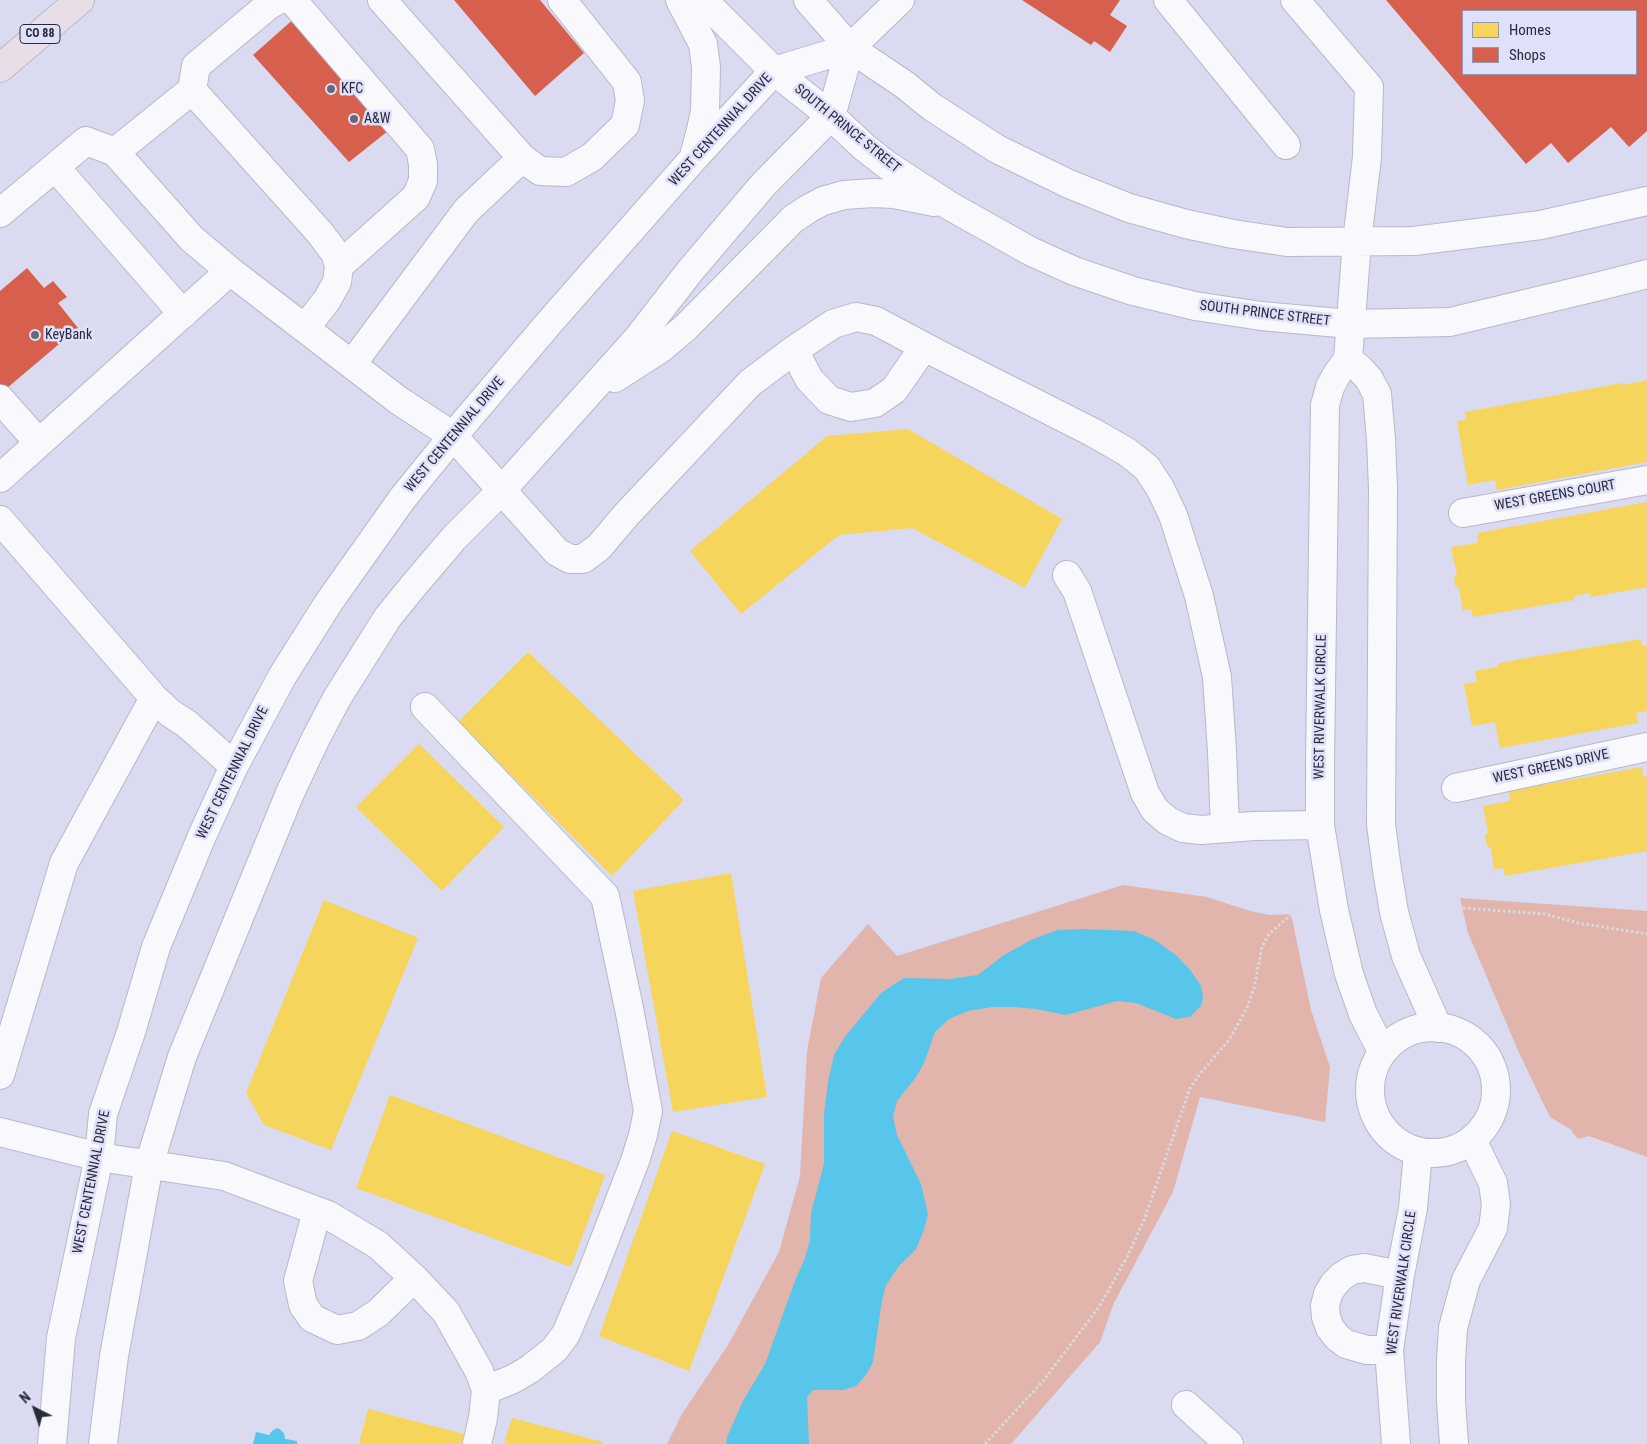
<!DOCTYPE html>
<style>
body{margin:0}
#map{position:relative;width:1647px;height:1444px;overflow:hidden;background:#dadaf0;font-family:"Roboto Condensed",sans-serif}
canvas{display:block}
.legend{position:absolute;left:1462px;top:10px;width:175px;height:65px;box-sizing:border-box;background:#dfe0f9;border:1px solid #9797ad;margin:0;padding:6px 9px;list-style:none;font-size:15px;color:#2a2a3a}
.legend li{display:flex;align-items:center;gap:10px;height:25px}
.legend b{width:25px;border:1px solid #9797ad}
.north{position:absolute;left:10px;top:1384px;width:50px;height:50px;-webkit-text-stroke:4px #dfe0f9;paint-order:stroke;rotate:319deg;font-size:14px;font-weight:700;line-height:20px;text-align:center;color:#2a2a3a}
.north::after{content:'';display:block;margin:auto;width:18px;height:22px;background:#2a2a3a;clip-path:polygon(50% 0,100% 100%,50% 72%,0 100%)}
</style>
<div id="map">
<canvas width="1647" height="1444"></canvas>
<ul class="legend">
<li><b style="height:14px;background:#f6d55c"></b>Homes</li>
<li><b style="height:14px;background:#d6604d"></b>Shops</li>
</ul>
<div class="north">N</div>
</div>
<script>
const c = document.querySelector('canvas').getContext('2d');
c.lineJoin = 'round';
function paint(path, color) {
  c.fillStyle = color;
  c.fill(path, 'evenodd');
}
function shape(rows) {
  const path = new Path2D();
  for (const r of rows) {
    if (r.length === 3) {
      path.moveTo(r[0] + r[2], r[1]);
      path.arc(r[0], r[1], r[2], 0, 2 * Math.PI);
      continue;
    }
    path.moveTo(r[0], r[1]);
    for (let i = 2; i < r.length; i += 2) path.lineTo(r[i], r[i + 1]);
  }
  return path;
}
function trace(path, color, width, dash) {
  c.strokeStyle = color;
  c.lineWidth = width;
  c.lineCap = dash ? 'butt' : 'round';
  c.setLineDash(dash || []);
  c.stroke(path);
}
function label(font, color, halo, rows, align = 'center') {
  c.font = font + ' "Roboto Condensed",sans-serif';
  c.lineWidth = 5;
  c.setLineDash([]);
  c.textBaseline = 'middle';
  c.strokeStyle = halo;
  c.fillStyle = color;
  for (const [text, x, y, turn = 0] of rows) {
    c.save();
    c.translate(x, y);
    c.rotate((+turn || 0) * Math.PI / 180);
    c.textAlign = isNaN(turn) ? turn : align;
    if (halo) c.strokeText(text, 0, 0);
    c.fillText(text, 0, 0);
    c.restore();
  }
}
const green = shape([
 [1123,885,1207,897,1250,911,1269,915,1291,914,1311,1010,1330,1067,1325,1122,1200,1097,1173,1192,1114,1303,1100,1342,1011,1444,667,1444,682,1414,728,1345,779,1252,800,1176,807,1051,821,978,868,924,897,956],
 [1460,898,1647,911,1647,1157,1589,1136,1578,1139,1570,1129,1550,1117,1520,1055,1468,933]
]);
const water = shape([
 [1083,929,1134,931,1155,940,1177,956,1191,971,1201,986,1203,997,1201,1006,1190,1017,1176,1019,1136,1003,1117,1001,1066,1015,1036,1009,1013,1007,992,1007,968,1011,949,1019,935,1032,924,1063,916,1077,897,1101,893,1117,897,1135,921,1184,928,1214,924,1230,916,1249,899,1266,886,1285,882,1300,873,1362,866,1375,856,1386,843,1390,813,1390,807,1397,809,1444,726,1444,727,1437,743,1401,765,1364,795,1281,805,1258,810,1240,811,1213,824,1164,824,1114,828,1082,834,1055,844,1038,881,993,904,978,950,979,978,975,1004,955,1033,939,1058,930],
 [278,1428,284,1433,285,1439,297,1441,297,1444,253,1444,256,1432,269,1435,273,1430]
]);
const homes = shape([
 [1647,380,1647,462,1497,490,1495,480,1468,485,1457,421,1466,420,1465,412,1622,383,1623,385],
 [908,429,1062,519,1025,588,912,528,839,535,741,614,690,551,827,436],
 [1647,502,1647,587,1591,597,1590,593,1574,596,1574,600,1473,617,1471,609,1463,611,1459,588,1455,586,1454,578,1457,575,1451,547,1478,543,1477,533],
 [1641,639,1642,646,1647,646,1647,711,1636,713,1638,723,1500,748,1495,722,1472,726,1464,684,1477,682,1475,671,1498,667,1497,664,1520,659],
 [528,652,684,800,612,876,458,722],
 [419,744,504,827,442,891,356,807],
 [1642,767,1643,777,1647,776,1647,851,1505,876,1503,868,1494,869,1491,848,1487,846,1485,836,1488,832,1483,806,1510,801,1509,791],
 [731,873,767,1097,673,1112,633,891],
 [324,900,418,938,331,1150,264,1125,246,1093],
 [390,1095,605,1175,571,1267,356,1188],
 [672,1131,765,1164,689,1371,599,1336],
 [368,1409,464,1434,461,1444,359,1444],
 [512,1418,603,1442,602,1444,504,1444]
]);
const shops = shape([
 [454,0,540,0,584,53,535,96],
 [1022,0,1120,0,1110,15,1127,26,1110,52,1094,41,1091,45],
 [1386,0,1647,0,1647,131,1629,147,1611,127,1568,163,1551,143,1526,164],
 [1463,11,1636,11,1636,74,1463,74],
 [297,16,393,127,349,162,253,55],
 [27,268,44,288,53,281,67,297,58,303,78,328,0,394,0,291]
]);
const path = shape([
 [1463,908,1545,914,1578,923,1647,934],
 [985,1444,1044,1380,1099,1307,1127,1257,1144,1220,1190,1088,1199,1075,1229,1040,1247,1008,1254,988,1262,947,1269,934,1303,904]
]);
const minor = shape([
 [290,0,294,2,420,149,423,164,423,181,416,197,339,266],
 [382,0,522,158,540,171,566,172,592,157,625,125,630,101,627,82,562,0],
 [680,0,703,44,706,67,705,111,701,130,694,156],
 [703,0,774,71,831,116,864,147,887,165,950,206,1030,251,1074,271,1133,291,1195,306,1261,316,1350,324,1450,322,1600,286,1647,274],
 [808,0,850,48,905,85,932,107,997,149,1069,184,1129,208,1186,224,1233,234,1287,242,1414,241,1541,225,1647,201],
 [1168,0,1286,145],
 [1295,0,1369,87,1367,157,1357,241,1348,359,1337,374,1330,387,1325,405,1320,761,1320,825,1334,910,1349,974,1363,1014,1382,1051],
 [192,90,196,66,269,5,278,0],
 [55,167,183,314],
 [0,213,86,141,115,152],
 [230,271,192,239,115,152,192,90,320,233,335,253,339,266,337,282,327,300,305,328],
 [794,350,809,379,829,400,851,407,875,403,894,390,924,347],
 [1348,359,1360,369,1369,379,1377,394,1381,439,1383,489,1381,824,1387,870,1394,912,1406,956,1438,1028],
 [352,364,466,211,522,158],
 [615,378,660,349,685,328,793,219,808,209,823,201,844,195,873,193,894,194,934,202],
 [0,399,39,443],
 [0,478,230,271,398,400,453,436,557,552,570,559,583,559,599,547,627,514,750,383,794,350,833,324,856,317,876,321,940,355,1092,432,1127,452,1147,468,1160,488,1173,515,1199,596,1217,677,1222,751,1225,828],
 [1463,513,1647,480],
 [0,520,154,698,170,713,187,724,234,766],
 [1067,575,1077,591,1145,793,1155,810,1168,821,1183,828,1201,830,1254,826,1320,825],
 [425,707,605,896,629,1008,648,1111,643,1135,635,1161,591,1275,566,1334,554,1350,530,1369,513,1379,486,1390],
 [1456,788,1647,747],
 [1433,1090,63],
 [0,1075,64,863,154,698],
 [0,1132,99,1157,224,1176,328,1215,378,1245,414,1278,446,1312,479,1371,486,1390,483,1418,477,1444],
 [317,1211,298,1281,303,1305,312,1318,337,1330,358,1326,378,1313,414,1278],
 [1389,1350,1367,1350,1346,1344,1337,1337,1330,1328,1326,1317,1325,1306,1328,1294,1334,1284,1342,1276,1352,1270,1364,1268,1400,1275],
 [1186,1405,1229,1444],
 [52,1444,61,1338,99,1157,103,1114,131,1032,156,947,202,836,234,766,283,675,329,602,402,499,453,436,549,323,693,159,774,71,850,48,900,0],
 [103,1444,114,1356,149,1165,182,1057,290,793,315,740,337,698,388,617,414,585,454,538,501,491,638,338,690,271,763,185,831,116,850,48],
 [1396,1444,1389,1350,1400,1275,1413,1208,1418,1152],
 [1454,1444,1451,1401,1451,1361,1453,1328,1466,1280,1493,1228,1496,1205,1493,1183,1472,1140]
]);
const major = shape([
 [0,68,80,0]
]);
const markers = [
 [331,89,5,"#68687a"],
 [354,119,5,"#68687a"],
 [35,335,5,"#68687a"]
];
const shields = [
 [40,34,40]
];
const shieldNames = [
 ["CO 88",40,34]
];
const poiNames = [
 ["KFC",341,89],
 ["A&W",364,119],
 ["KeyBank",45,335]
];
const streetNames = [
 ["SOUTH PRINCE STREET",847,129,39],
 ["WEST CENTENNIAL DRIVE",721,130,-48],
 ["SOUTH PRINCE STREET",1265,314,7],
 ["WEST CENTENNIAL DRIVE",455,435,-50],
 ["WEST GREENS COURT",1555,496,-10],
 ["WEST RIVERWALK CIRCLE",1321,707,-89],
 ["WEST GREENS DRIVE",1551,767,-12],
 ["WEST CENTENNIAL DRIVE",233,773,-64],
 ["WEST CENTENNIAL DRIVE",92,1182,-79],
 ["WEST RIVERWALK CIRCLE",1402,1283,-82]
];
paint(green, '#e1b5ab');
paint(water, '#58c5ea');
paint(homes, '#f6d55c');
paint(shops, '#d6604d');
trace(minor, '#b8b8ca', 30);
trace(major, '#bbbbc7', 30);
trace(path, '#d9d9e1', 3, [2.5, 2.5]);
trace(minor, '#f9f9fd', 28);
trace(major, '#e8dee8', 28);
for (const [x, y, r, color] of markers) {
  const dot = new Path2D();
  dot.arc(x, y, r, 0, 2 * Math.PI);
  c.fillStyle = color;
  c.fill(dot);
  trace(dot, '#dfe0f9', 2);
}
for (const [x, y, w] of shields) {
  const box = new Path2D();
  box.roundRect(x - w / 2, y - 9.5, w, 19, 4);
  c.fillStyle = '#dfe0f9';
  c.fill(box);
  trace(box, '#2a2a3a', 1);
}
label('bold 12px', '#2a2a3a', null, shieldNames);
label('14px', '#2a2a3a', '#dfe0f9', poiNames, 'left');
label('14px', '#2a2a3a', '#dfe0f9', streetNames);
</script>
